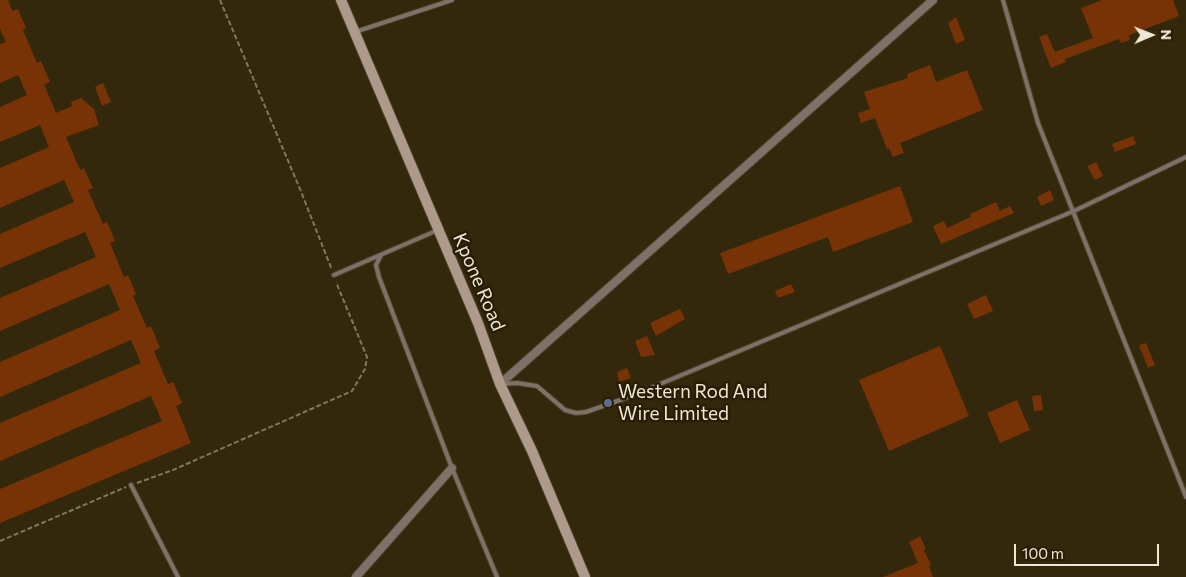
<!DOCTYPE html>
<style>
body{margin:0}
#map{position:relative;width:1186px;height:577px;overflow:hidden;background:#33280c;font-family:Commissioner,sans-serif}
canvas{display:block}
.north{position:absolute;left:1126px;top:10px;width:50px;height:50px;-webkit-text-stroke:4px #291e03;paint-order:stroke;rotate:89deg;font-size:14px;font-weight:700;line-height:20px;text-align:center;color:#eee7d7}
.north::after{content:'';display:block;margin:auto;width:18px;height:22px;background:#eee7d7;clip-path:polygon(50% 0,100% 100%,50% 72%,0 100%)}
.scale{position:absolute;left:1014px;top:544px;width:145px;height:22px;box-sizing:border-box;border:2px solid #eee7d7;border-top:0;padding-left:6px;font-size:15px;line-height:18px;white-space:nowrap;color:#eee7d7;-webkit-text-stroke:4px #291e03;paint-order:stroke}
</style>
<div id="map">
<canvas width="1186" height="577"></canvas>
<div class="north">N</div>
<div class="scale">100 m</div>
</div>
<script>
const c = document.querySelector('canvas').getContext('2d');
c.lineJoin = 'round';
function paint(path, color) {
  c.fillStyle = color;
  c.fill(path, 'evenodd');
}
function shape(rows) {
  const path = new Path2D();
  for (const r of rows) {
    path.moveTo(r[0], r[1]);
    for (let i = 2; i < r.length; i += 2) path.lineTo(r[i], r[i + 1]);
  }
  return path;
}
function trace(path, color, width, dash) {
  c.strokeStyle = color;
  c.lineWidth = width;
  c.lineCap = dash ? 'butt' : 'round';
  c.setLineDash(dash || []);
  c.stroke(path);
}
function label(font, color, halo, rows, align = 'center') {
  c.font = font + ' Commissioner,sans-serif';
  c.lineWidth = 5;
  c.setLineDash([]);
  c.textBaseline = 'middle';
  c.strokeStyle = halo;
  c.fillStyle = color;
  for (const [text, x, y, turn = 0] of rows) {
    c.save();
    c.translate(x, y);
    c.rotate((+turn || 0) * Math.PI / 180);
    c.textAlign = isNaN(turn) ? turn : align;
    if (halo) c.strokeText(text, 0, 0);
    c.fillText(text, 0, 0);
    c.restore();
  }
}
const building = shape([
 [0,0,8,0,12,11,18,9,26,28,23,30,37,63,41,61,50,82,44,84,56,113,72,106,71,102,81,98,94,109,99,125,66,137,80,170,84,168,93,188,88,190,103,224,107,222,115,241,110,243,124,277,128,275,136,294,133,296,147,328,151,326,160,348,154,351,168,384,173,382,182,403,176,406,191,443,0,523,0,489,162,421,151,396,0,461,0,423,141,363,131,340,0,397,0,362,120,310,109,284,0,331,0,298,96,257,85,232,0,268,0,234,74,202,64,180,0,208,0,168,49,147,40,125,0,142,0,107,27,95,18,75,0,83,0,44,6,42,0,29],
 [1102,0,1173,0,1179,16,1129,35,1130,40,1121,43,1119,39,1065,59,1066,62,1051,68,1039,37,1047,34,1055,52,1093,38,1081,8],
 [956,17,965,40,956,44,948,23],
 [930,65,936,82,967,70,983,110,900,143,904,153,893,157,889,148,887,149,875,118,861,123,858,113,870,109,864,92,908,78,907,74],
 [103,83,111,102,102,106,95,87],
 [1133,136,1136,144,1115,152,1112,144],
 [1096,162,1103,176,1095,180,1087,166],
 [900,186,913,222,833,252,828,237,728,274,720,253],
 [1050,190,1054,200,1041,206,1037,197],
 [996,202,1000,211,1010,206,1014,213,941,244,933,226,944,221,947,228,971,217,970,214],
 [791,284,795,292,778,298,775,291],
 [986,295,993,311,974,319,967,304],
 [680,309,685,319,656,336,650,323],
 [647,336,655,355,641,357,635,341],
 [1146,343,1155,365,1148,368,1139,345],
 [940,346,969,416,889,451,859,380],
 [627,368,631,378,619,382,617,372],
 [1041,395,1043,410,1034,411,1032,396],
 [1017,400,1030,430,1000,443,987,413],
 [920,536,926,549,924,550,931,565,929,566,933,577,883,577,918,563,909,542]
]);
const path = shape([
 [220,0,300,189,332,270],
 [137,483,173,470,352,391,365,369,367,357,336,282],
 [0,541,126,487]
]);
const service = shape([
 [1003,0,1038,123,1186,497],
 [355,32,452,0],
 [381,255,376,265,379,277,452,468,497,577],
 [334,275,438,230],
 [502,384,517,383,537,386,565,410,576,413,586,412,629,397,1074,211,1186,157],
 [131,485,178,577]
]);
const minor = shape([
 [500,384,933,0],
 [356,577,452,468]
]);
const secondary = shape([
 [341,0,478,323,500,384,532,451,585,577]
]);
const markers = [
 [608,403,5,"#5c6f8a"]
];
const streetNames = [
 ["Kpone Road",479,282,67]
];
const poiNames = [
 ["Western Rod And",618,392],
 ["Wire Limited",618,414]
];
paint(building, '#773305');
trace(service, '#4d4328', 6);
trace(minor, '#4d4328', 10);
trace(secondary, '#4d4328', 12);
trace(path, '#807760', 2, [5, 2.5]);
trace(service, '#7d7168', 4);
trace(minor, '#7d7168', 8);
trace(secondary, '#ad9a8b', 10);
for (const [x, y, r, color] of markers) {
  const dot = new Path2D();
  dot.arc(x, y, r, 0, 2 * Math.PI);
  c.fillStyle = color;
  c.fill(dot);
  trace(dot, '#291e03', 2);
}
label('19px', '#eee7d7', '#291e03', streetNames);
label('19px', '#eee7d7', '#291e03', poiNames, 'left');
</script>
